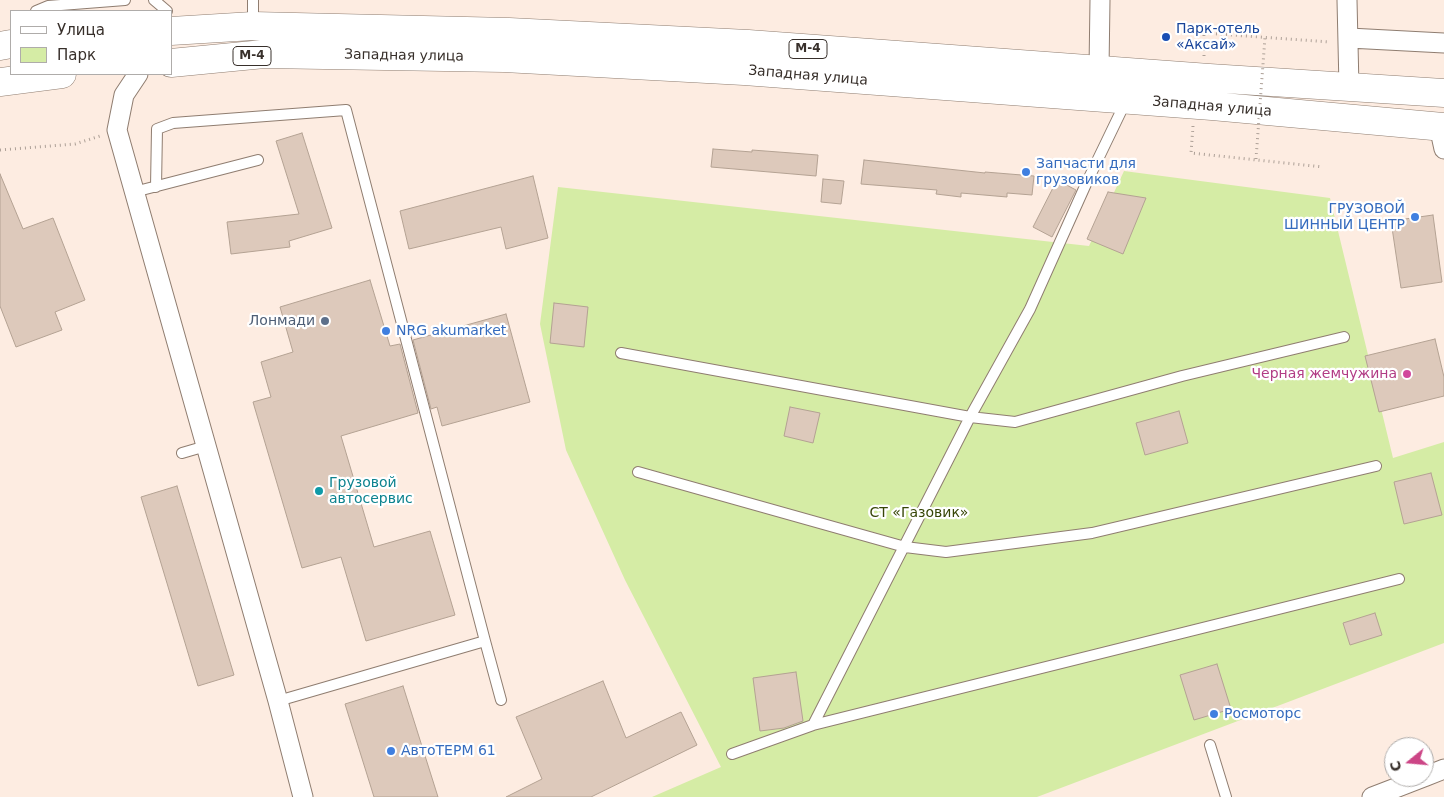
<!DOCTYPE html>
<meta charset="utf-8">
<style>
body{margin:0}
#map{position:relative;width:1444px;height:797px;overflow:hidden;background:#fdece1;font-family:"DejaVu Sans",sans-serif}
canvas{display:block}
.legend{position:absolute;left:10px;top:10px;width:162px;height:65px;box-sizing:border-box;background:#fff;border:1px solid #afacaa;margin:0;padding:6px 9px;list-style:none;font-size:15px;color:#38302b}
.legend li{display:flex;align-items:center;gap:10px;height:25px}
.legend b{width:25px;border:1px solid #afacaa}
.north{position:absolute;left:1384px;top:737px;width:50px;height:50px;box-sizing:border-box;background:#fff;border:1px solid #afacaa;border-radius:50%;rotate:253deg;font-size:14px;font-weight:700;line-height:20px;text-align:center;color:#38302b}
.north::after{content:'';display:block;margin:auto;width:18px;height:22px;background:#cc4586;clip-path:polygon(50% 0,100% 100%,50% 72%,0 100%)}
</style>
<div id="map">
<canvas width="1444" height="797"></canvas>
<ul class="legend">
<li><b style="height:6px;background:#fff"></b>Улица</li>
<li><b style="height:14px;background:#d5eca5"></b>Парк</li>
</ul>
<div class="north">С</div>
</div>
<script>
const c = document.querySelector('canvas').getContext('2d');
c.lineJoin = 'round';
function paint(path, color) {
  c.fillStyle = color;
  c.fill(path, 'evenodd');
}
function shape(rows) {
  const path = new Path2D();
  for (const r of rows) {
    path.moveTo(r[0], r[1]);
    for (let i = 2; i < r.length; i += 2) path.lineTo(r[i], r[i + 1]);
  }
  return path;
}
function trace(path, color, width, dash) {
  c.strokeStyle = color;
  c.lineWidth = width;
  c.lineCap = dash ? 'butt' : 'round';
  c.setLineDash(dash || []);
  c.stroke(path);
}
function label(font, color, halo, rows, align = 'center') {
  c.font = font + ' "DejaVu Sans",sans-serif';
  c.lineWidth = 4.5;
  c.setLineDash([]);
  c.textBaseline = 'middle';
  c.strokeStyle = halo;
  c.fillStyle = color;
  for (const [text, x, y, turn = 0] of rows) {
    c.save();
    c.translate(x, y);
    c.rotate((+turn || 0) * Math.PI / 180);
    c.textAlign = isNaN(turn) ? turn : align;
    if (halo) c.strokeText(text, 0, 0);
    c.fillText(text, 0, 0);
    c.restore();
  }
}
const green = shape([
 [1124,171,1330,198,1393,458,1444,442,1444,643,1037,797,652,797,721,767,625,580,566,450,540,324,558,187,1089,246]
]);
const building = shape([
 [302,133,332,228,289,241,290,247,231,254,227,222,299,214,276,141,302,133],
 [713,149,752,152,752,150,818,155,816,176,711,167,713,149],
 [864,160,985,173,985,172,1034,176,1032,195,1007,193,1007,197,961,193,961,197,936,194,937,190,861,184,864,160],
 [0,174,23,229,53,218,85,300,55,312,62,330,16,347,0,306,0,174],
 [533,176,548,238,506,249,501,227,409,249,400,211,533,176],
 [823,179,844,181,841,204,821,202,823,179],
 [1057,180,1076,190,1052,237,1033,227,1057,180],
 [1108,192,1146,198,1123,254,1087,239,1108,192],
 [1433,215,1442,282,1401,288,1391,221,1433,215],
 [370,280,390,346,400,344,418,413,341,436,374,547,430,531,455,615,366,641,341,557,302,568,253,402,271,397,261,362,293,352,280,307,370,280],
 [554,303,588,307,584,347,550,343,554,303],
 [506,314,530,402,442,426,437,407,431,409,413,340,506,314],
 [1435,339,1444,377,1444,396,1379,412,1365,356,1435,339],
 [790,407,820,413,813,443,784,436,790,407],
 [1179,411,1188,443,1145,455,1136,423,1179,411],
 [1431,473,1442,515,1404,524,1394,482,1431,473],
 [177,486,234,675,198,686,141,497,177,486],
 [1375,613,1382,635,1350,645,1343,623,1375,613],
 [1217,664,1231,709,1194,720,1180,675,1217,664],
 [796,672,803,721,784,728,760,731,753,678,796,672],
 [603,681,626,738,681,712,697,745,591,797,506,797,542,779,516,717,603,681],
 [403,686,438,797,374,797,345,704,403,686]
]);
const path = shape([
 [1204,56,1204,33,1330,42],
 [1193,126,1191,153,1323,167],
 [0,150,75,144,100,136]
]);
const service = shape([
 [154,0,167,11],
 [253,0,253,25],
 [36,11,48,6,125,0],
 [156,187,157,129,173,123,346,110,485,641,278,701],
 [134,192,258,160],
 [621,353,970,417,1015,422,1182,376,1344,337],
 [182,453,206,446],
 [638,472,905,547,946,552,1092,533,1376,466],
 [485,641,501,700],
 [813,725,970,417,1030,309,1086,184,1126,101],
 [1210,745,1226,797],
 [732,754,813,725,1399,579]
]);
const minor = shape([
 [1347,0,1349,87],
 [1349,38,1444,43],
 [1099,69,1100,0],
 [138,74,124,95,117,130,278,701,303,797],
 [1439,126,1444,149],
 [1424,777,1444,769],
 [1372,797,1424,777]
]);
const primary = shape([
 [171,31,253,26,509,32,748,44,1209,78,1444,93],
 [0,46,11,44],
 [171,63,264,54,504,58,744,71,1212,106,1444,127],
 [0,82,62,74]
]);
const pathBridge = shape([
 [1256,159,1265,37]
]);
const markers = [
 [1166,37,5,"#1a4fb4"],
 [1026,172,5,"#3f7fe0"],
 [1415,217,5,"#3f7fe0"],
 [325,321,5,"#5c6f8a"],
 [386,331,5,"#3f7fe0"],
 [1407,374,5,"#d1479c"],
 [319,491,5,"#0f9aa8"],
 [1214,714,5,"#3f7fe0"],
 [391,751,5,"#3f7fe0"]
];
const shields = [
 [808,49,38],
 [252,56,38]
];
const shieldNames = [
 ["М-4",808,49],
 ["М-4",252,56]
];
const transitNames = [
 ["Парк-отель",1176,29],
 ["«Аксай»",1176,45]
];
const streetNames = [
 ["Западная улица",404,56,1],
 ["Западная улица",808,76,5],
 ["Западная улица",1212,107,5]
];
const shopNames = [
 ["Запчасти для",1036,164],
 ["грузовиков",1036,180],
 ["ГРУЗОВОЙ",1405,209,"right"],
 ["ШИННЫЙ ЦЕНТР",1405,225,"right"],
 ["NRG akumarket",396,331],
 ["Росмоторс",1224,714],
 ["АвтоТЕРМ 61",401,751]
];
const serviceNames = [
 ["Лонмади",315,321]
];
const hotelNames = [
 ["Черная жемчужина",1397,374]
];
const cultureNames = [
 ["Грузовой",329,483],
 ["автосервис",329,499]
];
const parkNames = [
 ["СТ «Газовик»",919,513]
];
paint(green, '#d5eca5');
paint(building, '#ddc9bb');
trace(building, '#b4a293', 1);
trace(service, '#8f7d70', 12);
trace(minor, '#8f7d70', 21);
trace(primary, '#8f7d70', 29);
trace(path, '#ada097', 3, [1, 4]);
trace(service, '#fff', 10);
trace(minor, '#fff', 19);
trace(primary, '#fff', 28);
trace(pathBridge, '#ada097', 3, [1, 4]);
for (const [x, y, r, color] of markers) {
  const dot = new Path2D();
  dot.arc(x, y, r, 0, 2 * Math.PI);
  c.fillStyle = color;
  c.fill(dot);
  trace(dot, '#fff', 2);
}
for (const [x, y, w] of shields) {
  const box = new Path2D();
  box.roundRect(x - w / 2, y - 9.5, w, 19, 4);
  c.fillStyle = '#fff';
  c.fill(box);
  trace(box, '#38302b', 1);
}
label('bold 12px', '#38302b', null, shieldNames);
label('14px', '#164399', '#fff', transitNames, 'left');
label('14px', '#38302b', '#fff', streetNames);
label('14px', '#366cbe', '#fff', shopNames, 'left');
label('14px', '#4e5e75', '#fff', serviceNames, 'right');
label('14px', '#b23c85', '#fff', hotelNames, 'right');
label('14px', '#0d838f', '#fff', cultureNames, 'left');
label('14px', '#374607', '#fff', parkNames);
</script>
